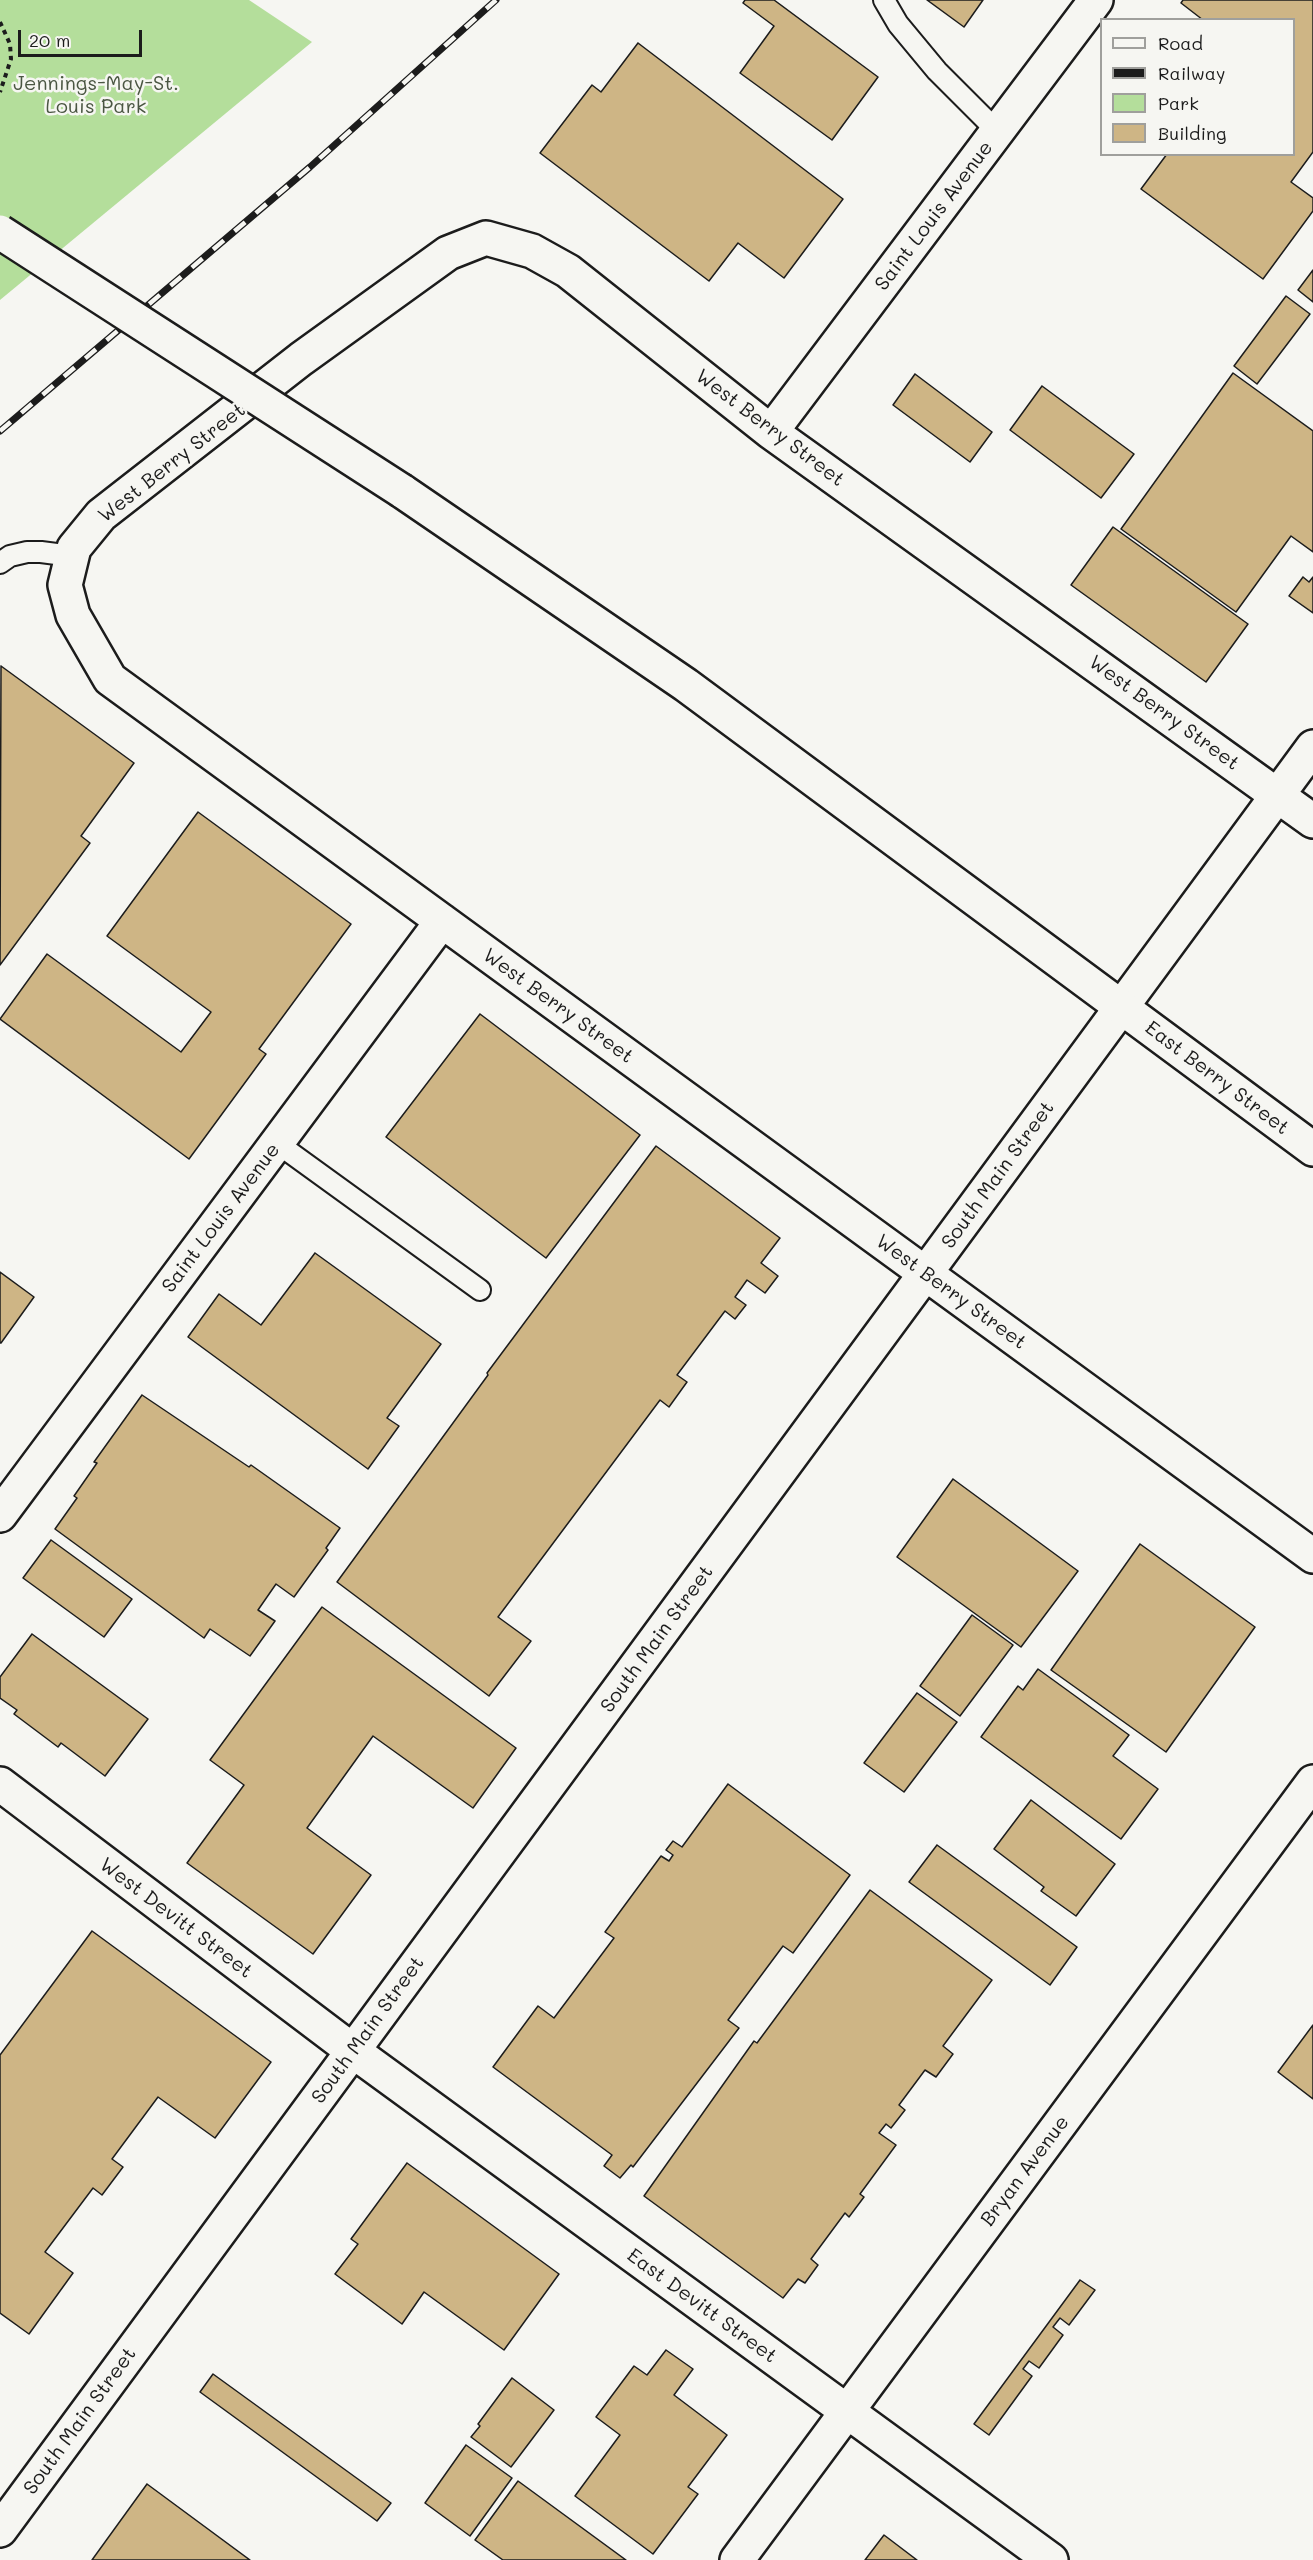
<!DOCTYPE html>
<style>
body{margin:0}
#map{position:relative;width:1313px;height:2560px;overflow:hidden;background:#f6f6f2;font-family:Mali,sans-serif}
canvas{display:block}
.legend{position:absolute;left:1100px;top:18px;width:195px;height:138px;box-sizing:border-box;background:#f6f6f2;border:2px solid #9f9f9c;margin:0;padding:8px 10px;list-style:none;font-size:18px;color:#1c1c1c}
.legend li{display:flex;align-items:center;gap:12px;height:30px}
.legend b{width:30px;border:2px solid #9f9f9c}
.scale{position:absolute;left:18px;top:30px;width:124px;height:27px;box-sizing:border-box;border:3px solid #1c1c1c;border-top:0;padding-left:8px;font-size:18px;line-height:21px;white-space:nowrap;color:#1c1c1c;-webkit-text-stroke:4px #f6f6f2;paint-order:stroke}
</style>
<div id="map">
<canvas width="1313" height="2560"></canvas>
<ul class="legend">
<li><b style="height:8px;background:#f6f6f2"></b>Road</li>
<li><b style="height:8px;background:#1c1c1c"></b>Railway</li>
<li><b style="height:16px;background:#b4de9b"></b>Park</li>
<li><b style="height:16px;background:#ceb585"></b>Building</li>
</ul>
<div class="scale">20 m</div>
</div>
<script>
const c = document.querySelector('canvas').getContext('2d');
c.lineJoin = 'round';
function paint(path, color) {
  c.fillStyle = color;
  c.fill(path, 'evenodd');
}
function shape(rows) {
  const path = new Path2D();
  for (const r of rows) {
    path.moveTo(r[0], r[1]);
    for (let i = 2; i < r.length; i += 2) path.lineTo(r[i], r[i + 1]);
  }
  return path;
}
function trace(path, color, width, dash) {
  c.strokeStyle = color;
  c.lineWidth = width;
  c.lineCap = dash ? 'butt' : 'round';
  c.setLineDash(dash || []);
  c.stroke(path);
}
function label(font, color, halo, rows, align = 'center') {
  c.font = font + ' Mali,sans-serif';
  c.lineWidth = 5;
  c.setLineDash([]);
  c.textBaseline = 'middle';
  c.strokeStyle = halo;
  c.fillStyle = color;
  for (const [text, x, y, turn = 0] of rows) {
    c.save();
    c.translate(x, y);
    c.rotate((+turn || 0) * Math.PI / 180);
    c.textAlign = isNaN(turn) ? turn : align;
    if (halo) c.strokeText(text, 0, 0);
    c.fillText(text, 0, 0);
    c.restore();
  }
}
const green = shape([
 [0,0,249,0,312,42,0,300]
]);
const building = shape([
 [745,0,774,0,878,77,832,140,740,73,774,26,743,3,745,0],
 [927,0,983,0,964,27,927,0],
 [1183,0,1313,0,1313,152,1291,182,1313,198,1313,211,1263,279,1141,189,1167,154,1294,154,1294,20,1203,20,1181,3,1183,0],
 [638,43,843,199,784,278,738,243,709,281,540,153,592,85,601,92,638,43],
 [1313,270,1313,302,1298,290,1313,270],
 [1286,296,1310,314,1257,384,1234,366,1286,296],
 [1233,373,1313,431,1313,552,1291,536,1236,612,1121,529,1233,373],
 [915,374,992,432,970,462,893,405,915,374],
 [1042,386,1134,454,1101,498,1010,430,1042,386],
 [1113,527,1248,624,1206,682,1071,585,1113,527],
 [1303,577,1309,582,1313,577,1313,613,1289,596,1303,577],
 [1,666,134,763,81,836,90,843,0,965,1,666],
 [198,812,351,924,259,1049,266,1054,189,1159,0,1019,47,954,181,1052,211,1012,107,936,198,812],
 [480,1014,640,1135,546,1258,386,1137,480,1014],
 [656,1146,780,1238,761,1263,778,1276,765,1293,747,1280,735,1297,746,1305,735,1319,725,1311,677,1375,687,1382,669,1407,660,1400,498,1617,531,1641,489,1696,337,1582,488,1375,487,1373,656,1146],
 [315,1253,441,1344,387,1418,399,1426,368,1469,188,1337,219,1294,261,1325,315,1253],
 [0,1272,34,1297,1,1343,0,1343,0,1272],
 [142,1395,249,1467,251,1465,340,1528,326,1548,328,1550,294,1597,276,1584,258,1610,275,1621,250,1656,210,1629,204,1638,55,1529,77,1498,74,1496,97,1463,94,1462,142,1395],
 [953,1479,1078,1571,1021,1647,897,1557,953,1479],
 [51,1540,132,1599,104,1637,23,1578,51,1540],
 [1140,1544,1255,1627,1166,1752,1051,1670,1140,1544],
 [322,1607,516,1748,473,1808,373,1736,307,1828,371,1875,313,1954,187,1863,244,1785,210,1760,322,1607],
 [972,1615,1013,1645,960,1716,920,1686,972,1615],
 [32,1634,148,1719,105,1776,61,1743,58,1747,14,1714,17,1710,0,1698,0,1677,32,1634],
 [1038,1669,1129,1735,1113,1756,1158,1789,1121,1839,981,1737,1018,1686,1023,1690,1038,1669],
 [917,1693,957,1722,904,1792,864,1763,917,1693],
 [728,1784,850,1875,793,1953,783,1946,728,2020,739,2028,633,2167,631,2165,620,2178,604,2166,612,2155,493,2067,538,2006,554,2018,614,1938,605,1932,661,1856,669,1861,673,1855,666,1850,673,1841,682,1847,728,1784],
 [1031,1800,1115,1864,1076,1916,1041,1891,1044,1887,994,1849,1031,1800],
 [937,1845,1077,1947,1050,1985,909,1882,937,1845],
 [870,1890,992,1980,943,2046,953,2054,936,2077,925,2070,899,2105,905,2110,891,2128,886,2124,879,2133,896,2145,860,2194,864,2197,849,2217,845,2213,811,2259,818,2265,805,2283,798,2279,783,2298,644,2196,754,2041,757,2043,870,1890],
 [92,1931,271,2062,215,2138,158,2097,112,2159,123,2167,102,2195,93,2188,45,2252,73,2273,29,2334,0,2313,0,2055,92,1931],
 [1313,2025,1313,2099,1278,2072,1313,2025],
 [407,2163,559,2274,504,2350,424,2292,402,2324,335,2274,358,2244,351,2239,407,2163],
 [1080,2280,1095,2290,1069,2325,1060,2318,1053,2327,1063,2335,1039,2368,1029,2361,1023,2369,1032,2376,989,2435,974,2424,1080,2280],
 [666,2350,693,2369,674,2395,727,2435,688,2487,698,2494,653,2554,575,2496,620,2435,596,2417,634,2366,647,2375,666,2350],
 [213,2374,391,2503,377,2521,200,2392,213,2374],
 [512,2378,554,2410,511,2467,471,2437,480,2426,478,2424,512,2378],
 [466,2445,512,2478,470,2536,425,2503,466,2445],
 [518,2481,626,2560,503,2560,475,2540,518,2481],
 [147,2484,250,2560,92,2560,147,2484],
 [884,2535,917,2560,865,2560,884,2535]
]);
const path = shape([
 [0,22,10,44,11,59,0,92]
]);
const service = shape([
 [884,0,898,24,937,71,997,131],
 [0,563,10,556,27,552,41,552,72,556],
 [277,1143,480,1290]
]);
const minor = shape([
 [771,432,1096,0],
 [1313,821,771,432,568,271,532,251,486,238,448,253,301,359,101,515,74,548,65,585,73,615,110,679,1313,1556],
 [0,1515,442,921],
 [0,1784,353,2051,1051,2560],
 [0,2530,1313,747],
 [737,2560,1313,1782]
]);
const secondary = shape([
 [402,491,686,685,1313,1149]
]);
const rail = shape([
 [0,431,310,167,496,0]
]);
const secondaryBridge = shape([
 [0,232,402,491]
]);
const parkNames = [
 ["Jennings-May-St.",96,84],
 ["Louis Park",96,107]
];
const streetNames = [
 ["Saint Louis Avenue",934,216,-53],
 ["West Berry Street",770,428,37],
 ["West Berry Street",172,463,-38],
 ["West Berry Street",1164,713,36],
 ["West Berry Street",558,1006,36],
 ["East Berry Street",1217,1078,37],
 ["South Main Street",998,1175,-54],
 ["Saint Louis Avenue",221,1218,-53],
 ["West Berry Street",951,1292,36],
 ["South Main Street",657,1639,-54],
 ["West Devitt Street",176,1918,37],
 ["South Main Street",368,2030,-54],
 ["Bryan Avenue",1025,2171,-53],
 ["East Devitt Street",702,2306,36],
 ["South Main Street",80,2421,-54]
];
paint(green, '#b4de9b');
paint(building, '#ceb585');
trace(building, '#1c1c1c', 1.5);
trace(service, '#1c1c1c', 24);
trace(minor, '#1c1c1c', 38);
trace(secondary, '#1c1c1c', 38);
trace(path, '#1c1c1c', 4, [4.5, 4.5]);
trace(service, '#f6f6f2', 20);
trace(minor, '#f6f6f2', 33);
trace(secondary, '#f6f6f2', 33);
trace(rail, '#1c1c1c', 7);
trace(rail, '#f6f6f2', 4.5, [14]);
trace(secondaryBridge, '#1c1c1c', 38, []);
trace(secondaryBridge, '#f6f6f2', 33);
label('20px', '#4a5642', '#f6f6f2', parkNames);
label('20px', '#1c1c1c', '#f6f6f2', streetNames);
</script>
